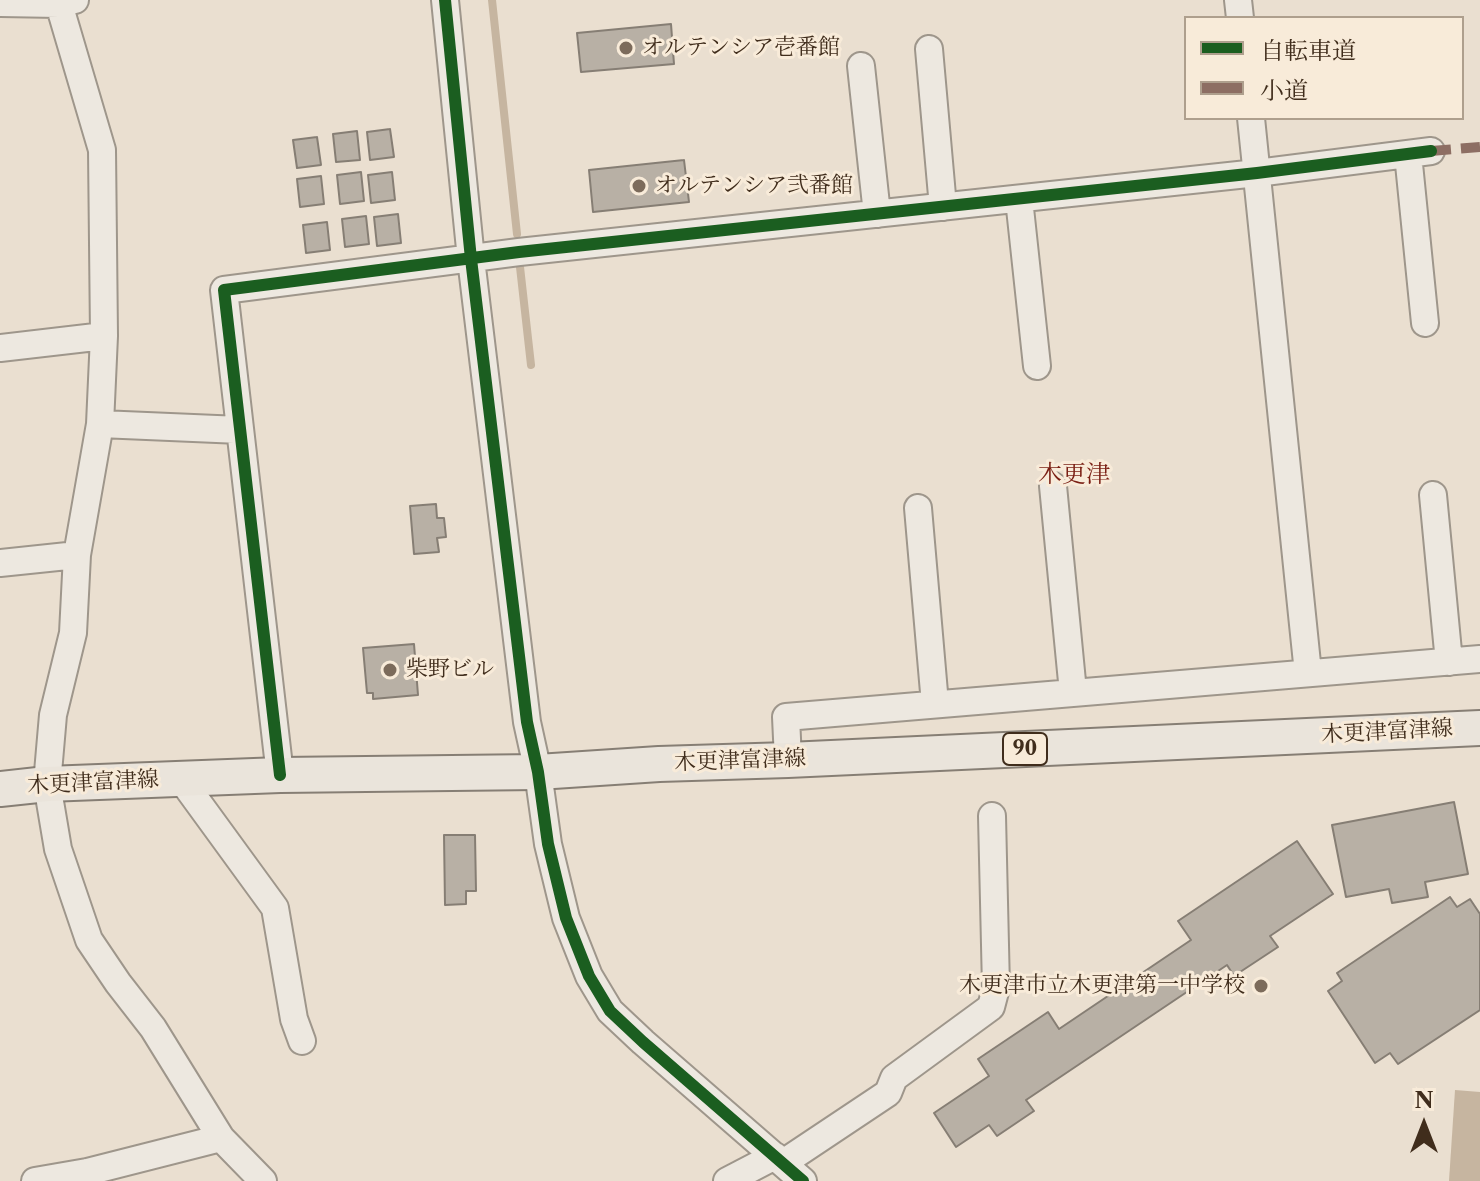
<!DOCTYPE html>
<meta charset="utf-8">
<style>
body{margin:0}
#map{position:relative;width:1480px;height:1181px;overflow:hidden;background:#eadfd0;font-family:"Libre Caslon Text","Noto Serif JP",serif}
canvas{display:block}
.legend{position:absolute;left:1184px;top:16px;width:280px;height:104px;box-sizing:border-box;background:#f8ebd9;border:2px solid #ae9f8d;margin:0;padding:10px 14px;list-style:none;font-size:24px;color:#402d1c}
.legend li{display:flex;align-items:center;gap:16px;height:40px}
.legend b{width:40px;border:2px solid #ae9f8d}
.north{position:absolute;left:1384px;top:1085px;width:80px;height:80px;-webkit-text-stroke:6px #f8ebd9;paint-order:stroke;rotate:0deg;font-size:22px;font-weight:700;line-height:32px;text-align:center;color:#402d1c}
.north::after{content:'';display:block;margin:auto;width:28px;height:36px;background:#402d1c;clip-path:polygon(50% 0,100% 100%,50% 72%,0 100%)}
</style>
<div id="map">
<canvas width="1480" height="1181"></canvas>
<ul class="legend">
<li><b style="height:10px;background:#1b5e20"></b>自転車道</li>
<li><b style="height:10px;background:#8d6e63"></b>小道</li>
</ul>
<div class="north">N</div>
</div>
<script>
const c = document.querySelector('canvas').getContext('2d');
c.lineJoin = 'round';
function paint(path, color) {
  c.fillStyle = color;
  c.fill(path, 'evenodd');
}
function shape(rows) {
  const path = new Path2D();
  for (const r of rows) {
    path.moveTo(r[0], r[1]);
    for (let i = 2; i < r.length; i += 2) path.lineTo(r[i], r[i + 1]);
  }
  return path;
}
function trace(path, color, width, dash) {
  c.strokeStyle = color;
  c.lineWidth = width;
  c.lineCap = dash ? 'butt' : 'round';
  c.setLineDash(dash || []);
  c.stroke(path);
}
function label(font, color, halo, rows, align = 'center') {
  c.font = font + ' "Libre Caslon Text","Noto Serif JP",serif';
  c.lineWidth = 6;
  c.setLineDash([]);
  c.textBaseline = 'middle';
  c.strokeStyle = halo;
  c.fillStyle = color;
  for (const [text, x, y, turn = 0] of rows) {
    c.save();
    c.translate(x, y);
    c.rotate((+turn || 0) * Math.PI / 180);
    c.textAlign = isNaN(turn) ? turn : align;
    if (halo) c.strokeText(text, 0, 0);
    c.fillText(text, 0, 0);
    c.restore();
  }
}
const water = shape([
 [1455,1090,1480,1092,1480,1181,1449,1181]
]);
const stream = shape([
 [492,0,517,234],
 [520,267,531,365]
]);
const building = shape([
 [671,24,674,64,581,72,577,33,671,24],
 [390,129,394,157,370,160,367,132,390,129],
 [357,131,360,160,336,162,333,134,357,131],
 [317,137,321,165,297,168,293,140,317,137],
 [684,160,689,202,593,212,589,170,684,160],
 [361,172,364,201,340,204,337,175,361,172],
 [392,172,395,200,371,203,368,175,392,172],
 [321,176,324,204,300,207,297,179,321,176],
 [398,214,401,243,377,246,374,217,398,214],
 [366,216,369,244,345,247,342,219,366,216],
 [327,222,330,250,306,253,303,225,327,222],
 [436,504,437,518,444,518,446,537,437,538,439,552,414,554,410,506,436,504],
 [414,644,418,695,373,699,373,693,367,693,363,648,414,644],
 [1454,802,1468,874,1425,882,1428,897,1392,903,1389,889,1346,897,1332,825,1454,802],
 [444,835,475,835,476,891,466,891,466,904,445,905,444,835],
 [1297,841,1333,894,1270,936,1278,947,1234,976,1227,965,1026,1100,1034,1111,997,1136,989,1125,956,1147,934,1113,989,1076,978,1059,1048,1012,1059,1029,1191,940,1178,921,1297,841],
 [1450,897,1457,907,1470,899,1480,914,1480,1010,1398,1064,1390,1053,1375,1063,1328,991,1342,981,1337,973,1450,897]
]);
const minor = shape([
 [445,0,471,259,527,722,538,772,548,844,566,918,589,976,610,1011,643,1042,803,1181],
 [1238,0,1240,18],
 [0,3,59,4,75,0],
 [59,4,102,150,104,336,100,424,77,555,73,633,53,715,47,784,58,849,89,940,118,983,153,1028,221,1138,263,1181],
 [929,49,943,207],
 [861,66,877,214],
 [1251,118,1308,673],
 [1408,154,1425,323],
 [1019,199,1037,366],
 [0,348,104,336],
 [100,424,240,430],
 [1053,486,1073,692],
 [1433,495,1449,662],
 [918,508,935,704],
 [0,563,77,555],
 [788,760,786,717,1480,659],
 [280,775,224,290,519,252,1257,173,1431,151],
 [181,779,275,908,294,1019,302,1041],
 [783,1163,888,1093,894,1078,991,1007,996,988,992,816],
 [35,1181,87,1172,221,1138],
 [727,1181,775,1156]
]);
const major = shape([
 [0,789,47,784,280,775,538,772,659,764,788,760,1480,728]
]);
const quiet = shape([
 [1431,151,1480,147]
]);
const cycleway = shape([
 [445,0,471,259,527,722,538,772,548,844,566,918,589,976,610,1011,643,1042,803,1181],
 [280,775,224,290,519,252,1257,173,1431,151]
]);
const markers = [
 [626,48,8,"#7c6b5b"],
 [639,186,8,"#7c6b5b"],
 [390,670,8,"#7c6b5b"],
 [1261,986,8,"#7c6b5b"]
];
const shields = [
 [1025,749,44]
];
const shieldNames = [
 ["90",1025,749]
];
const poiNames = [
 ["オルテンシア壱番館",642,48],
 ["オルテンシア弐番館",655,186],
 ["柴野ビル",406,670],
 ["木更津市立木更津第一中学校",1245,986,"right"]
];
const streetNames = [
 ["木更津富津線",1387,732,-3],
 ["木更津富津線",740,761,-2],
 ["木更津富津線",93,783,-3]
];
const neighbourhoodNames = [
 ["木更津",1074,475]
];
paint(water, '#c6b5a0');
trace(stream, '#c6b5a0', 8);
paint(building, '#b8b0a5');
trace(building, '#867e74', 2);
trace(minor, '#9e968b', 30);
trace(major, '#867e74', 38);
trace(minor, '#ede8e0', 26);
trace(major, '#eae4db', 34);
trace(quiet, '#8d6e63', 10, [20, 10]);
trace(cycleway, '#1b5e20', 12);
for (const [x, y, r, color] of markers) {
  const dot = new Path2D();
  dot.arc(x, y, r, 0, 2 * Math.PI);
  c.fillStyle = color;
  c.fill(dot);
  trace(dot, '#f8ebd9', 3);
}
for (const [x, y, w] of shields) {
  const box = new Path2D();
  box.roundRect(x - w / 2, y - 16, w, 32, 6);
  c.fillStyle = '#f8ebd9';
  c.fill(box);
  trace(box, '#402d1c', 2);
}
label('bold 20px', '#402d1c', null, shieldNames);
label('22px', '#402d1c', '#f8ebd9', poiNames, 'left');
label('22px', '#402d1c', '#f8ebd9', streetNames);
label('24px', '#7a1f14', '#f8ebd9', neighbourhoodNames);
</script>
